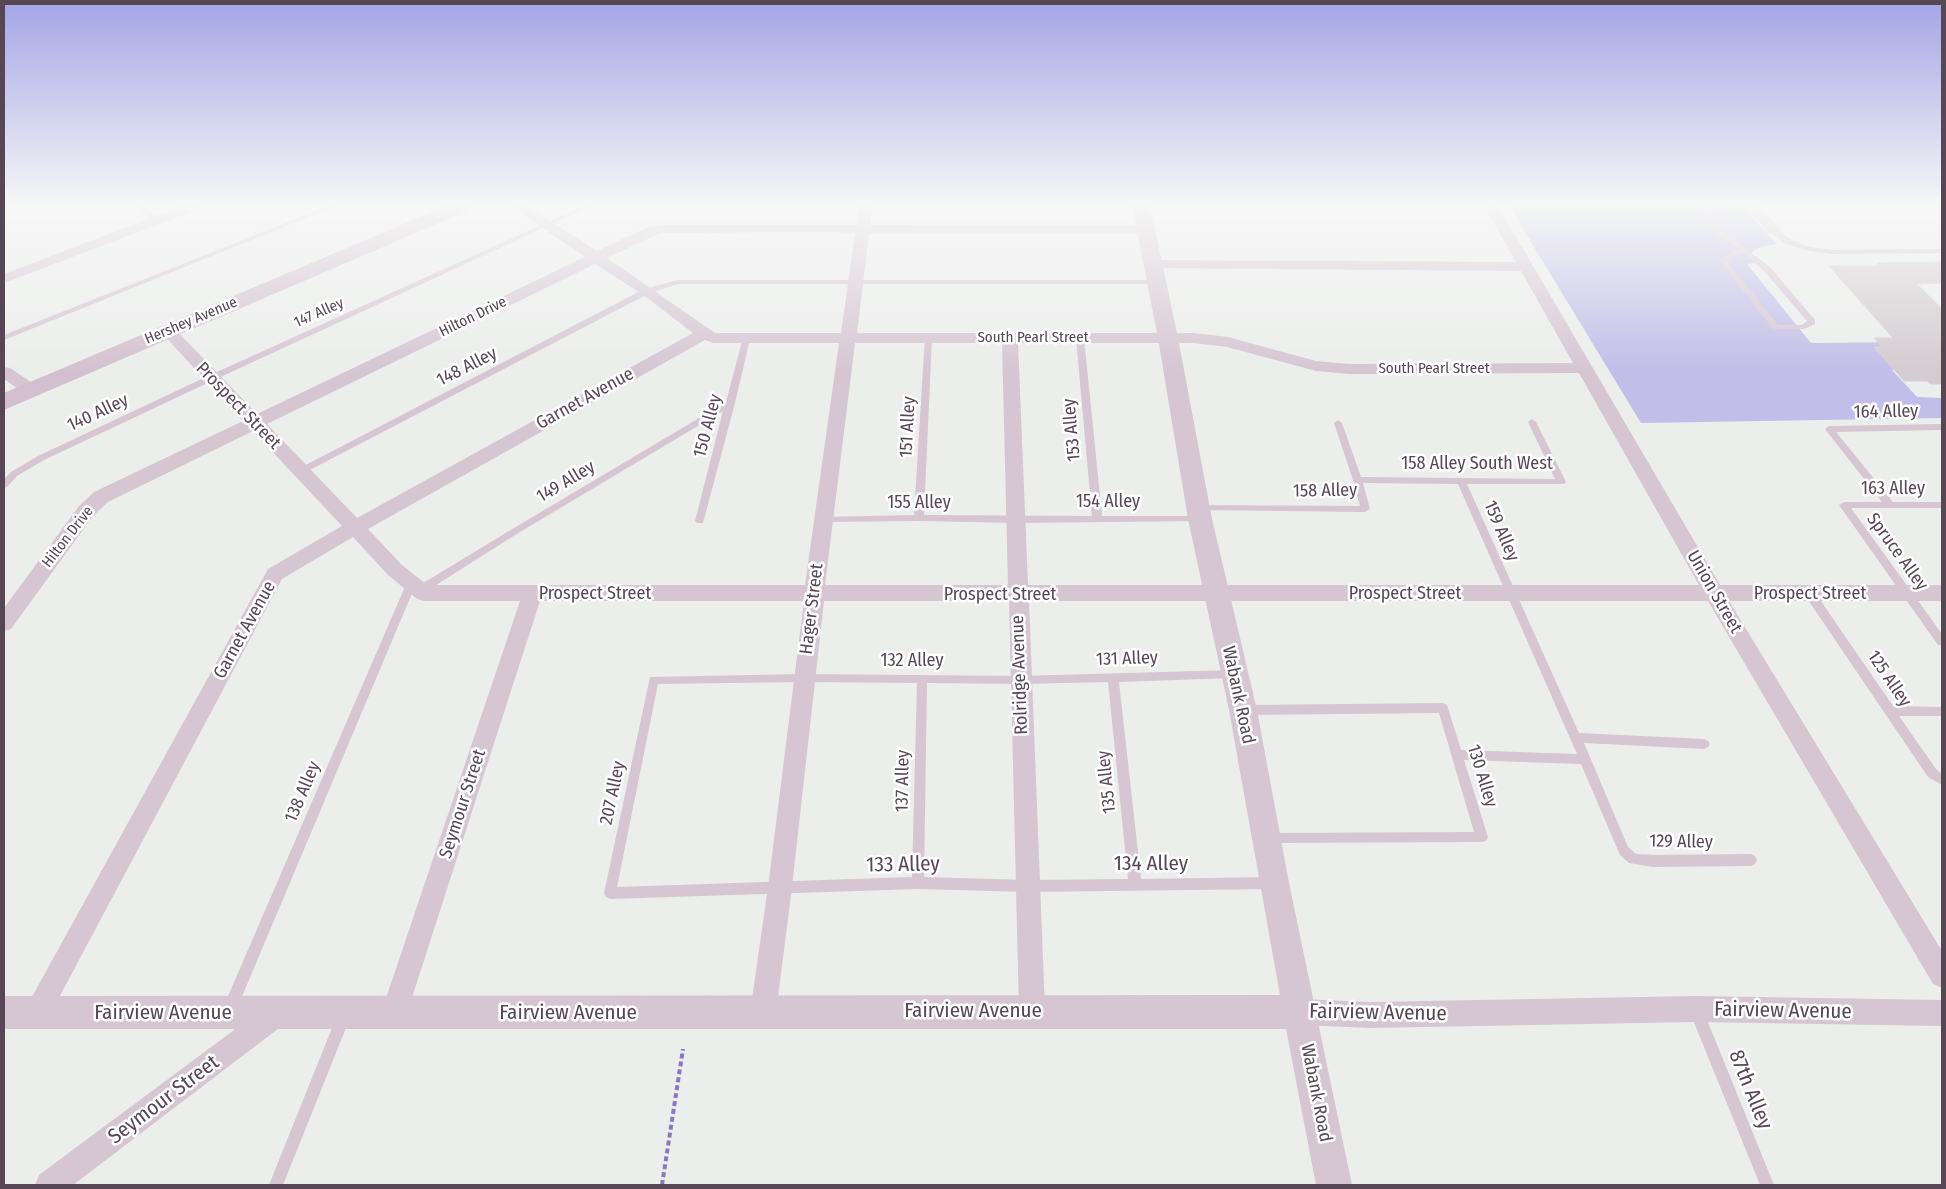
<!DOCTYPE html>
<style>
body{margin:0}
#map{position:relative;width:1946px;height:1189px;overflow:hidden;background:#eceeec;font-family:"Fira Sans Condensed",sans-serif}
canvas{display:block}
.frame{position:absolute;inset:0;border:5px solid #574654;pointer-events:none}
</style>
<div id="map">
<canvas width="1946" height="1189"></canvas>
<div class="frame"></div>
</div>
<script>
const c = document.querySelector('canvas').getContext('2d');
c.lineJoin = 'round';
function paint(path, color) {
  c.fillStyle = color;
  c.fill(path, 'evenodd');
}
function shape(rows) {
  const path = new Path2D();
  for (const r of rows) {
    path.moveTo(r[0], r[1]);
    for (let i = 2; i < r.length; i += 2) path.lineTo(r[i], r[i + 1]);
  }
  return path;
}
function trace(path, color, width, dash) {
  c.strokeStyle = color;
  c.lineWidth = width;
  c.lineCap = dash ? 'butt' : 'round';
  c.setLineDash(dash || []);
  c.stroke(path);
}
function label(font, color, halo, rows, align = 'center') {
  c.font = font + ' "Fira Sans Condensed",sans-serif';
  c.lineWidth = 5;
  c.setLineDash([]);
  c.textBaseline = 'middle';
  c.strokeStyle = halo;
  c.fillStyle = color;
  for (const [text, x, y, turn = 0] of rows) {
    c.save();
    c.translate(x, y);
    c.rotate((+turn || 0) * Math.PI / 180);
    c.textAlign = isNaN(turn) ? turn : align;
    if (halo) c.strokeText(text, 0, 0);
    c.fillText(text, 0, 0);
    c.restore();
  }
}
const green = shape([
 [1509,206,1742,206,1777,244,1761,247,1752,252,1756,263,1747,264,1811,343,1904,342,1929,369,1892,370,1917,397,1942,398,1942,418,1641,423]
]);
const building = shape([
 [1942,262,1942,283,1917,284,1942,309,1942,384,1930,384,1927,381,1904,381,1874,347,1882,347,1874,338,1893,338,1829,266,1881,266,1877,263,1942,262]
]);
const path = shape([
 [662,1185,683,1049]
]);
const service = shape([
 [137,206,144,206,160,220,153,222,137,206],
 [328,206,336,206,4,340,4,335,328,206],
 [583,206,591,206,214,380,44,460,17,476,7,487,4,488,4,479,11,472,38,456,208,376,583,206],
 [1707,206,1715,206,1709,211,1718,228,1770,267,1815,320,1815,324,1804,329,1773,329,1719,260,1738,249,1712,231,1701,210,1707,206],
 [1742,252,1764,271,1807,321,1802,325,1778,325,1727,261,1742,252],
 [1771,229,1777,229,1792,240,1810,247,1833,250,1942,249,1942,253,1833,254,1809,251,1786,244,1771,233,1771,229],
 [678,280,1158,280,1162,282,1158,284,678,284,650,293,304,473,301,474,296,471,298,469,644,289,678,280],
 [925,336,931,336,932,338,924,515,1092,516,1076,338,1080,336,1084,338,1102,516,1200,516,1203,517,1205,519,1203,521,1016,523,919,521,820,522,818,520,820,518,823,517,914,515,925,336],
 [743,337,749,337,750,339,735,403,703,523,697,523,695,521,723,411,515,535,422,594,418,595,413,591,235,1013,230,1015,225,1013,223,1008,225,1003,407,582,415,582,416,585,415,588,509,531,726,402,743,337],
 [1532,419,1536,422,1566,482,1564,484,1467,484,1579,733,1704,739,1708,741,1710,744,1708,747,1704,749,1584,743,1628,847,1636,854,1653,855,1751,854,1755,856,1757,860,1755,864,1751,866,1653,867,1629,863,1620,855,1581,764,1464,760,1488,837,1486,841,1482,842,1269,843,1265,842,1263,838,1265,834,1269,833,1474,832,1439,713,1245,715,1241,713,1240,710,1241,707,1245,705,1443,703,1447,705,1448,708,1461,750,1577,754,1458,484,1363,483,1370,509,1365,512,1197,510,1192,507,1194,505,1360,506,1353,480,1334,423,1338,420,1342,423,1361,477,1555,479,1528,422,1532,419],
 [1942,424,1942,430,1836,432,1893,502,1942,502,1942,508,1851,508,1942,634,1942,646,1938,645,1839,505,1844,502,1882,502,1825,429,1829,426,1942,424],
 [1810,590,1814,591,1893,706,1942,707,1942,716,1899,716,1936,769,1942,774,1942,785,1928,777,1806,597,1805,594,1806,591,1810,590],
 [1233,670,1237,671,1238,674,1237,677,1233,678,1119,682,1141,879,1272,877,1276,879,1278,883,1276,887,1272,889,1028,892,918,889,610,899,606,897,604,893,650,677,803,674,1020,676,1233,670],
 [803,682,917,683,912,877,617,887,658,684,803,682],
 [1108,682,1128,879,1028,880,924,877,927,683,1020,684,1108,682],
 [1696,1003,1701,1005,1774,1185,1760,1185,1689,1010,1691,1005,1696,1003],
 [343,1011,348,1013,350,1018,283,1185,269,1185,338,1013,343,1011]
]);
const minor = shape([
 [182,206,201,206,199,209,4,283,4,274,182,206],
 [511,206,527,206,597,251,646,228,660,225,856,225,859,206,873,206,870,225,1146,226,1151,227,1153,230,1151,233,1146,234,869,234,857,333,1194,333,1228,337,1316,361,1349,364,1573,363,1521,271,1154,268,1149,267,1147,264,1149,261,1154,260,1516,262,1484,206,1498,206,1720,585,1942,585,1942,601,1729,601,1942,951,1942,988,1933,984,1708,601,1029,601,1045,1011,1041,1020,1032,1024,1023,1020,1019,1011,1009,601,824,601,792,887,776,1013,772,1022,763,1026,754,1022,750,1013,768,887,804,601,540,601,407,1013,403,1022,394,1026,385,1022,381,1013,520,601,423,601,416,598,388,575,353,537,282,579,46,1022,37,1026,28,1022,24,1013,28,1004,268,569,342,526,253,431,108,502,93,516,11,629,4,631,4,608,79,506,94,492,243,421,160,331,162,328,168,326,174,328,257,414,585,257,511,206],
 [829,232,855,233,841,333,715,333,607,258,660,233,829,232],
 [595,264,642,294,693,333,357,518,267,424,595,264],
 [705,340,713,343,839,343,805,585,427,585,402,565,368,529,705,340],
 [855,343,1002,343,1008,585,825,585,855,343],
 [1018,343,1194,343,1227,347,1316,371,1349,374,1579,373,1699,585,1028,585,1018,343],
 [1745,206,1759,206,1779,228,1781,231,1779,234,1769,234,1745,206],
 [4,367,10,368,37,386,39,390,37,394,31,395,25,394,4,379,4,367],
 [1696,996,1942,1000,1942,1026,1696,1022,1370,1028,1301,1025,1292,1021,1288,1012,1292,1003,1301,999,1370,1002,1696,996],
 [278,1000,287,1004,291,1013,287,1022,73,1185,35,1185,39,1175,269,1004,278,1000]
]);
const tertiary = shape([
 [1132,206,1150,206,1178,338,1212,519,1257,710,1289,883,1352,1185,1316,1185,1286,1029,4,1029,4,996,1280,995,1229,710,1188,519,1158,338,1132,206]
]);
const secondary = shape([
 [446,206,472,206,469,210,4,410,4,393,446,206]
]);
const farStreetnames = [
 ["147 Alley",319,313,-24],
 ["Hilton Drive",473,317,-26],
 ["Hershey Avenue",191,321,-23],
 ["South Pearl Street",1033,338],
 ["South Pearl Street",1434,369],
 ["Hilton Drive",68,537,-52]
];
const streetNames = [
 ["148 Alley",467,367,-27],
 ["Garnet Avenue",585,399,-29],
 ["Prospect Street",238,406,46],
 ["164 Alley",1886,412,-1],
 ["140 Alley",98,413,-25],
 ["150 Alley",708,426,-75],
 ["151 Alley",908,427,-87],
 ["153 Alley",1072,430,-95],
 ["158 Alley South West",1477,464],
 ["149 Alley",566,482,-31],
 ["163 Alley",1893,489],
 ["158 Alley",1325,491,-1],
 ["154 Alley",1108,502],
 ["155 Alley",919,503],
 ["159 Alley",1501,531,67],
 ["Spruce Alley",1897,552,54],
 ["Union Street",1714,592,60],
 ["Prospect Street",595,594],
 ["Prospect Street",1405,594],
 ["Prospect Street",1810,594],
 ["Prospect Street",1000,595],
 ["Hager Street",812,609,-83],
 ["Garnet Avenue",245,630,-61],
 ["131 Alley",1127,659,-2],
 ["132 Alley",912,661],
 ["Rolridge Avenue",1020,675,-92],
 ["125 Alley",1889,679,56],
 ["Wabank Road",1238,695,78],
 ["130 Alley",1482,776,73],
 ["137 Alley",903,781,-89],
 ["135 Alley",1107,782,-96],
 ["138 Alley",303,792,-67],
 ["207 Alley",613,793,-78],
 ["Seymour Street",463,804,-72],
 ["129 Alley",1681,842,1],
 ["Wabank Road",1316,1093,79]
];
const nearStreetnames = [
 ["134 Alley",1151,864],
 ["133 Alley",903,865,-1],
 ["Fairview Avenue",973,1011],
 ["Fairview Avenue",1783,1011,1],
 ["Fairview Avenue",163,1013],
 ["Fairview Avenue",568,1013],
 ["Fairview Avenue",1378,1013,1],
 ["87th Alley",1750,1090,68],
 ["Seymour Street",164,1100,-37]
];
paint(green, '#c2bde9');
paint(building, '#d3ccd0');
trace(building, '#d7d0d4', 1);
trace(path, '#8a78c4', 4, [5, 3]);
paint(service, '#d5c6d2');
paint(minor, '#d5c6d2');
paint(tertiary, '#d5c6d2');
paint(secondary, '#d3c0ce');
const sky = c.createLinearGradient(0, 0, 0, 372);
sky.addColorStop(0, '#a3a5e6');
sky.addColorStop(0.55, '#f6f7f6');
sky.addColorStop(1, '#f6f7f600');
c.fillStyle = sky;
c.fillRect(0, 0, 1946, 372);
label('15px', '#574654', '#fff', farStreetnames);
label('18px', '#574654', '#fff', streetNames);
label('21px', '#574654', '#fff', nearStreetnames);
</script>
